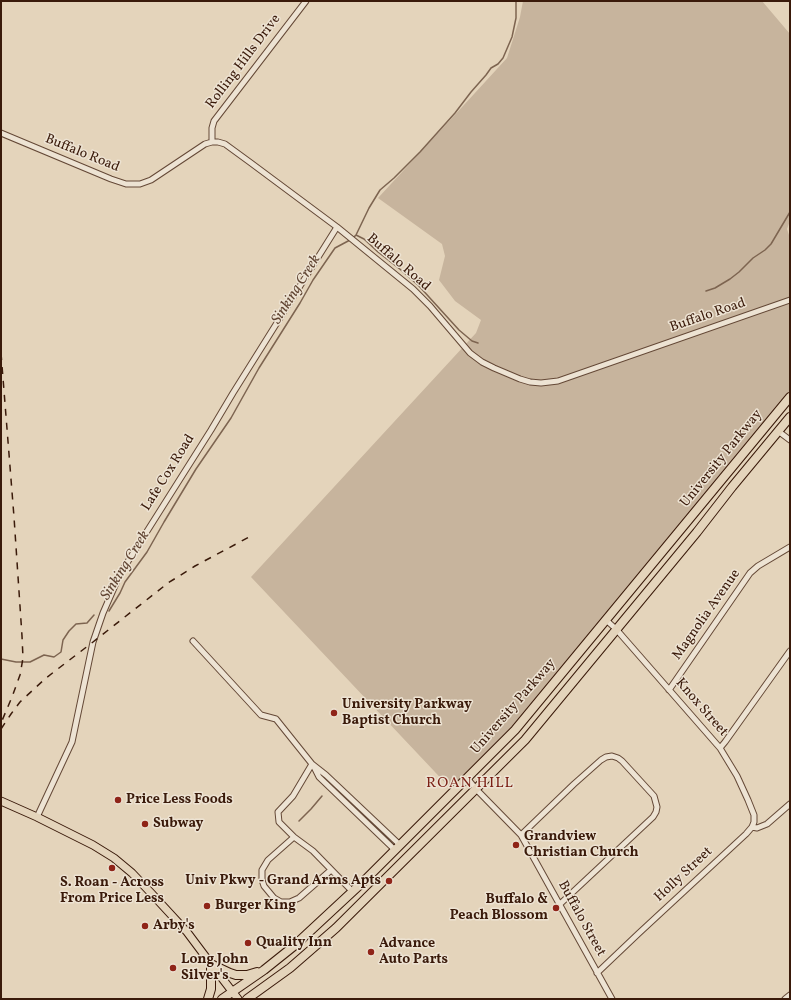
<!DOCTYPE html>
<style>
body{margin:0}
#map{position:relative;width:791px;height:1000px;overflow:hidden;background:#e4d4bb;font-family:Vollkorn,serif}
canvas{display:block}
.frame{position:absolute;inset:0;border:2px solid #3a1a0a;pointer-events:none}
</style>
<div id="map">
<canvas width="791" height="1000"></canvas>
<div class="frame"></div>
</div>
<script>
const c = document.querySelector('canvas').getContext('2d');
c.lineJoin = 'round';
function paint(path, color) {
  c.fillStyle = color;
  c.fill(path, 'evenodd');
}
function shape(rows) {
  const path = new Path2D();
  for (const r of rows) {
    path.moveTo(r[0], r[1]);
    for (let i = 2; i < r.length; i += 2) path.lineTo(r[i], r[i + 1]);
  }
  return path;
}
function trace(path, color, width, dash) {
  c.strokeStyle = color;
  c.lineWidth = width;
  c.lineCap = dash ? 'butt' : 'round';
  c.setLineDash(dash || []);
  c.stroke(path);
}
function label(font, color, halo, rows, align = 'center') {
  c.font = font + ' Vollkorn,serif';
  c.lineWidth = 3;
  c.setLineDash([]);
  c.textBaseline = 'middle';
  c.strokeStyle = halo;
  c.fillStyle = color;
  for (const [text, x, y, turn = 0] of rows) {
    c.save();
    c.translate(x, y);
    c.rotate((+turn || 0) * Math.PI / 180);
    c.textAlign = isNaN(turn) ? turn : align;
    if (halo) c.strokeText(text, 0, 0);
    c.fillText(text, 0, 0);
    c.restore();
  }
}
const green = shape([
 [523,1,762,1,790,34,790,221,787,229,790,238,790,391,735,456,521,718,451,789,251,577,476,333,481,320,455,301,439,280,445,256,442,244,378,198,463,106,507,58,520,17]
]);
const stream = shape([
 [356,235,364,239,378,252,401,270,419,286,459,330,472,341,478,343],
 [353,238,356,235,369,208,380,190,394,178,420,152,455,113,471,92,486,75,491,68,498,64,503,58,512,37,516,18,516,1],
 [706,291,715,288,730,279,739,272,753,258,765,250,771,244,790,212],
 [109,611,120,593,125,582,147,552,164,522,196,469,231,418,259,368,300,303,313,280,335,248,350,240],
 [1,659,16,662,30,662,44,655,54,657,61,652,63,640,69,631,76,624,87,623,94,615],
 [299,821,311,809,322,796]
]);
const minor = shape([
 [1,133,111,179,126,184,140,184,151,180,205,144,212,142,218,142,225,144,251,163,337,227,413,289,430,306,470,353,482,362,494,368,520,379,530,382,541,383,558,381,790,300],
 [212,142,212,128,214,121,306,1],
 [778,431,790,440],
 [193,641,261,715,276,719,312,764,326,775,400,845],
 [669,690,750,573,758,566,790,547],
 [720,748,725,742,790,651],
 [312,764,293,796,278,812,279,822,294,837,313,851,353,892],
 [313,765,319,777,395,850],
 [467,778,476,789,521,835,612,999],
 [37,817,72,742,93,642,103,613,120,574,211,430,233,393,337,227],
 [752,827,757,828,767,824,790,804],
 [521,835,574,784,601,760,606,757,612,756,618,758,622,761,654,796,657,807,656,812,653,817,559,905],
 [294,837,268,860,262,870,262,880,264,886,274,898,281,902,290,902,299,898,331,870],
 [597,973,638,934,746,834,752,827,754,822,754,815,748,800,737,776,720,748,616,629,606,620],
 [785,999,790,995]
]);
const major = shape([
 [1,801,37,817,93,845,114,858,132,873,152,894,187,932,211,964,238,999]
]);
const highway = shape([
 [208,999,211,989,211,964,230,973,236,975,247,975,257,972],
 [222,999,264,970,294,946,365,880,515,730,790,397],
 [247,999,290,968,336,928,525,740,697,532,732,487,790,417]
]);
const rail = shape([
 [1,353,14,517,22,636,23,658,20,675,12,697,1,723],
 [1,729,11,714,20,702,46,678,93,642,168,583,195,566,251,536]
]);
const markers = [
 [334,713,4,"#8f2418"],
 [118,800,4,"#8f2418"],
 [145,824,4,"#8f2418"],
 [516,845,4,"#8f2418"],
 [112,868,4,"#8f2418"],
 [389,881,4,"#8f2418"],
 [207,906,4,"#8f2418"],
 [556,908,4,"#8f2418"],
 [145,926,4,"#8f2418"],
 [248,943,4,"#8f2418"],
 [371,952,4,"#8f2418"],
 [173,968,4,"#8f2418"]
];
const streetNames = [
 ["Rolling Hills Drive",244,62,-53],
 ["Buffalo Road",82,154,22],
 ["Buffalo Road",398,263,41],
 ["Buffalo Road",708,316,-19],
 ["University Parkway",722,459,-51],
 ["Lafe Cox Road",169,473,-58],
 ["Magnolia Avenue",707,615,-55],
 ["University Parkway",514,707,-49],
 ["Knox Street",701,708,49],
 ["Holly Street",684,875,-43],
 ["Buffalo Street",581,919,61]
];
const poiNames = [
 ["University Parkway",342,705],
 ["Baptist Church",342,721],
 ["Price Less Foods",126,800],
 ["Subway",153,824],
 ["Grandview",524,837],
 ["Christian Church",524,853],
 ["Univ Pkwy - Grand Arms Apts",381,881,"right"],
 ["S. Roan - Across",112,883,"center"],
 ["From Price Less",112,899,"center"],
 ["Buffalo &",548,900,"right"],
 ["Peach Blossom",548,916,"right"],
 ["Burger King",215,906],
 ["Arby's",153,926],
 ["Quality Inn",256,943],
 ["Advance",379,944],
 ["Auto Parts",379,960],
 ["Long John",181,960],
 ["Silver's",181,976]
];
const waterNames = [
 ["Sinking Creek",297,290,-58],
 ["Sinking Creek",126,566,-58]
];
const neighbourhoodNames = [
 ["ROAN HILL",470,784]
];
paint(green, '#c7b49d');
trace(stream, '#7d6450', 1.5);
trace(minor, '#644836', 7);
trace(major, '#3a1a0a', 9);
trace(highway, '#3a1a0a', 10);
trace(minor, '#ede3d3', 5);
trace(major, '#e4d4bb', 7);
trace(highway, '#e4d4bb', 8);
trace(rail, '#3a1a0a', 1.5, [7, 7]);
for (const [x, y, r, color] of markers) {
  const dot = new Path2D();
  dot.arc(x, y, r, 0, 2 * Math.PI);
  c.fillStyle = color;
  c.fill(dot);
  trace(dot, '#ede3d3', 1.5);
}
label('14px', '#3a1a0a', '#ede3d3', streetNames);
label('bold 14px', '#3a1a0a', '#ede3d3', poiNames, 'left');
label('italic 15px', '#614533', '#ede3d3', waterNames);
c.letterSpacing = '1px';
label('15px', '#7a1f14', '#ede3d3', neighbourhoodNames);
c.letterSpacing = '0px';
</script>
